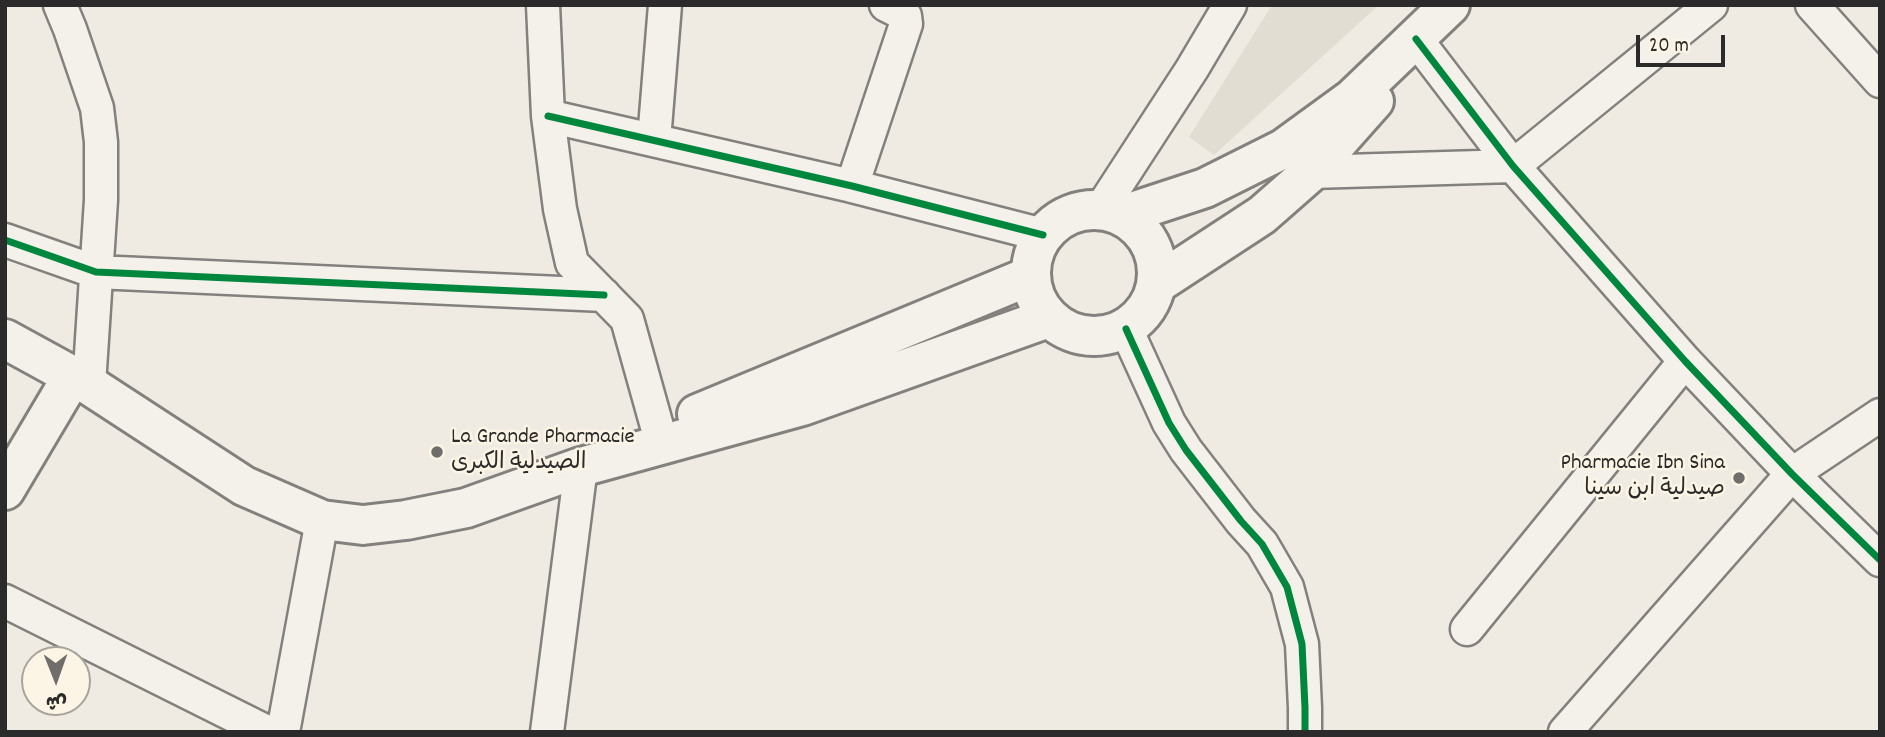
<!DOCTYPE html>
<meta charset="utf-8">
<style>
body{margin:0}
#map{position:relative;width:1885px;height:737px;overflow:hidden;background:#efebe3;font-family:Dekko,"Playpen Sans Arabic",sans-serif}
canvas{display:block}
.frame{position:absolute;inset:0;border:7px solid #2b2b2b;pointer-events:none}
.north{position:absolute;left:21px;top:646px;width:70px;height:70px;box-sizing:border-box;background:#fcf5e5;border:2px solid #a8a49b;border-radius:50%;rotate:179deg;font-size:19px;font-weight:700;line-height:28px;text-align:center;color:#2b2b2b}
.north::after{content:'';display:block;margin:auto;width:24px;height:32px;background:#706e6b;clip-path:polygon(50% 0,100% 100%,50% 72%,0 100%)}
.scale{position:absolute;left:1636px;top:35px;width:89px;height:32px;box-sizing:border-box;border:4px solid #2b2b2b;border-top:0;padding-left:9px;font-size:21px;line-height:24px;white-space:nowrap;color:#2b2b2b;-webkit-text-stroke:5px #fcf5e5;paint-order:stroke}
</style>
<div id="map">
<canvas width="1885" height="737"></canvas>
<div class="frame"></div>
<div class="north">ش</div>
<div class="scale">20 m</div>
</div>
<script>
const c = document.querySelector('canvas').getContext('2d');
c.lineJoin = 'round';
function paint(path, color) {
  c.fillStyle = color;
  c.fill(path, 'evenodd');
}
function shape(rows) {
  const path = new Path2D();
  for (const r of rows) {
    if (r.length === 3) {
      path.moveTo(r[0] + r[2], r[1]);
      path.arc(r[0], r[1], r[2], 0, 2 * Math.PI);
      continue;
    }
    path.moveTo(r[0], r[1]);
    for (let i = 2; i < r.length; i += 2) path.lineTo(r[i], r[i + 1]);
  }
  return path;
}
function trace(path, color, width, dash) {
  c.strokeStyle = color;
  c.lineWidth = width;
  c.lineCap = dash ? 'butt' : 'round';
  c.setLineDash(dash || []);
  c.stroke(path);
}
function label(font, color, halo, rows, align = 'center') {
  c.font = font + ' Dekko,"Playpen Sans Arabic",sans-serif';
  c.lineWidth = 5;
  c.setLineDash([]);
  c.textBaseline = 'middle';
  c.strokeStyle = halo;
  c.fillStyle = color;
  for (const [text, x, y, turn = 0] of rows) {
    c.save();
    c.translate(x, y);
    c.rotate((+turn || 0) * Math.PI / 180);
    c.textAlign = isNaN(turn) ? turn : align;
    if (halo) c.strokeText(text, 0, 0);
    c.fillText(text, 0, 0);
    c.restore();
  }
}
const green = shape([
 [1272,5,1379,5,1214,155,1189,137]
]);
const street = shape([
 [60,5,70,29,97,108,101,142,101,200,89,385],
 [543,5,548,116,560,209,572,263,627,319,658,430],
 [1812,5,1880,81],
 [1416,39,1513,166,1685,361,1792,474,1880,560],
 [548,116,852,186,1043,235],
 [654,140,665,5],
 [1311,172,1513,166,1711,5],
 [852,186,906,24,905,16,898,11,886,5],
 [1101,209,1192,69,1230,5],
 [5,240,96,272,604,295],
 [1126,329,1169,423,1186,450,1241,521,1262,544,1287,587,1302,644,1305,708,1305,732],
 [5,601,267,732],
 [1467,629,1685,361],
 [283,732,322,520],
 [547,732,581,467],
 [1565,732,1792,474,1880,415]
]);
const secondary = shape([
 [1094,273,63],
 [1123,215,1205,188,1283,149,1353,98,1450,5],
 [1158,283,1262,215,1311,172,1374,101],
 [5,339,89,385,244,486,322,520,363,525,406,520,466,508,581,467,802,406,1048,318],
 [697,414,1030,276],
 [5,490,72,377]
]);
const cycleway = shape([
 [1416,39,1513,166,1685,361,1792,474,1880,560],
 [548,116,852,186,1043,235],
 [5,240,96,272,604,295],
 [1126,329,1169,423,1186,450,1241,521,1262,544,1287,587,1302,644,1305,708,1305,732]
]);
const markers = [
 [437,452,7,"#706e6b"],
 [1739,478,7,"#706e6b"]
];
const poiNames = [
 ["La Grande Pharmacie",451,439],
 ["الصيدلية الكبرى",451,465],
 ["Pharmacie Ibn Sina",1725,465,"right"],
 ["صيدلية ابن سينا",1725,491,"right"]
];
paint(green, '#e1ddd2');
trace(street, '#83817e', 37);
trace(secondary, '#83817e', 44);
trace(street, '#f4f1eb', 32);
trace(secondary, '#f4f1eb', 38);
trace(cycleway, '#00873e', 7);
for (const [x, y, r, color] of markers) {
  const dot = new Path2D();
  dot.arc(x, y, r, 0, 2 * Math.PI);
  c.fillStyle = color;
  c.fill(dot);
  trace(dot, '#fcf5e5', 2.5);
}
label('23px', '#2b2b2b', '#fcf5e5', poiNames, 'left');
</script>
